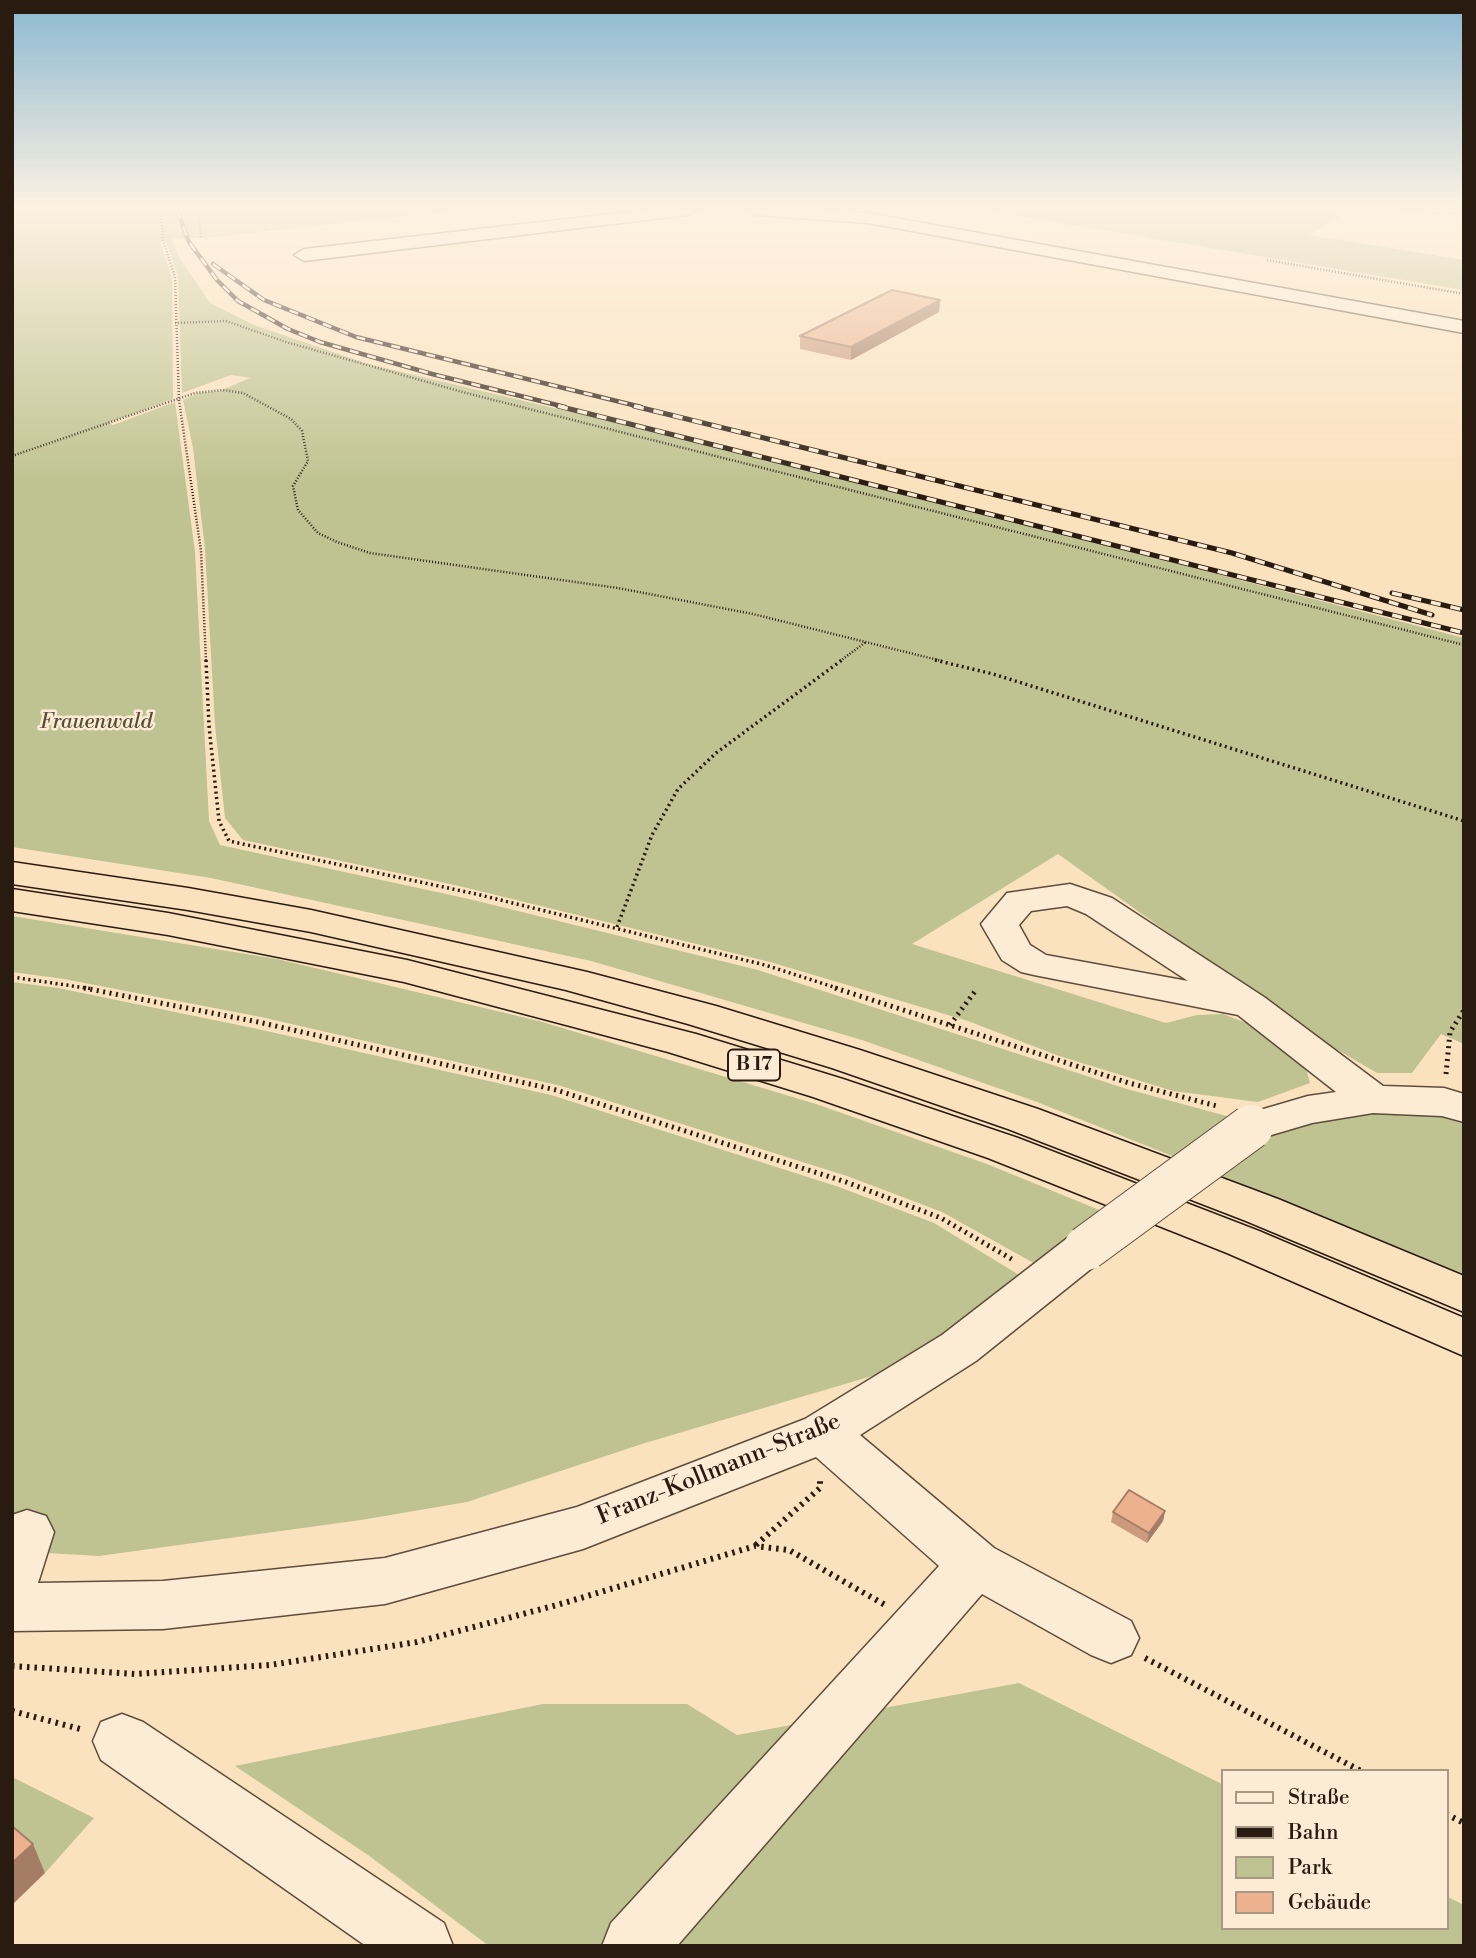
<!DOCTYPE html>
<meta charset="utf-8">
<style>
body{margin:0}
#map{position:relative;width:1476px;height:1958px;overflow:hidden;background:#fbe2bf;font-family:"Libre Bodoni",serif}
canvas{display:block}
.frame{position:absolute;inset:0;border:14px solid #2a1b10;pointer-events:none}
.legend{position:absolute;left:1221px;top:1769px;width:228px;height:161px;box-sizing:border-box;background:#fcecd5;border:2px solid #a89886;margin:0;padding:9px 12px;list-style:none;font-size:21px;color:#2a1b10}
.legend li{display:flex;align-items:center;gap:14px;height:35px}
.legend b{width:35px;border:2px solid #a89886}
</style>
<div id="map">
<canvas width="1476" height="1958"></canvas>
<div class="frame"></div>
<ul class="legend">
<li><b style="height:9px;background:#fcecd5"></b>Straße</li>
<li><b style="height:9px;background:#2a1b10"></b>Bahn</li>
<li><b style="height:19px;background:#bfc391"></b>Park</li>
<li><b style="height:19px;background:#ecb28f"></b>Gebäude</li>
</ul>
</div>
<script>
const c = document.querySelector('canvas').getContext('2d');
c.lineJoin = 'round';
function paint(path, color) {
  c.fillStyle = color;
  c.fill(path, 'evenodd');
}
function shape(rows) {
  const path = new Path2D();
  for (const r of rows) {
    path.moveTo(r[0], r[1]);
    for (let i = 2; i < r.length; i += 2) path.lineTo(r[i], r[i + 1]);
  }
  return path;
}
function trace(path, color, width, dash) {
  c.strokeStyle = color;
  c.lineWidth = width;
  c.lineCap = dash ? 'butt' : 'round';
  c.setLineDash(dash || []);
  c.stroke(path);
}
function label(font, color, halo, rows, align = 'center') {
  c.font = font + ' "Libre Bodoni",serif';
  c.lineWidth = 5;
  c.setLineDash([]);
  c.textBaseline = 'middle';
  c.strokeStyle = halo;
  c.fillStyle = color;
  for (const [text, x, y, turn = 0] of rows) {
    c.save();
    c.translate(x, y);
    c.rotate((+turn || 0) * Math.PI / 180);
    c.textAlign = isNaN(turn) ? turn : align;
    if (halo) c.strokeText(text, 0, 0);
    c.fillText(text, 0, 0);
    c.restore();
  }
}
const green = shape([
 [12,210,457,210,215,237,172,239,180,259,210,303,254,325,368,364,811,469,1464,638,1464,1044,1441,1034,1412,1073,1377,1073,1310,1034,1058,854,912,944,1166,1023,1197,1015,1223,1014,1262,1029,1303,1058,1310,1083,1258,1102,1173,1091,1059,1056,968,1021,770,962,459,886,243,840,225,818,215,725,205,549,193,448,183,400,199,393,220,391,250,378,231,375,182,393,178,275,165,240,160,241,172,278,173,399,108,423,113,425,175,402,195,552,209,821,220,845,469,899,758,970,1127,1089,1234,1118,1182,1160,1037,1102,862,1040,591,961,211,878,12,847],
 [981,210,1351,210,1309,235,1464,260,1464,290],
 [12,916,277,959,539,1021,816,1104,987,1164,1109,1214,1039,1266,942,1212,847,1176,561,1086,261,1017,64,979,12,972],
 [12,982,58,988,253,1028,551,1095,839,1187,934,1223,1029,1281,889,1371,645,1443,467,1502,361,1520,99,1556,12,1551],
 [1378,1108,1464,1117,1464,1274,1212,1175,1271,1132,1313,1120],
 [1019,1683,1222,1784,1222,1928,1446,1928,1446,1896,1464,1905,1464,1946,489,1946,368,1855,235,1766,543,1704,687,1704,737,1735],
 [12,1777,94,1818,45,1873,12,1844]
]);
const pathFar3 = shape([
 [161,210,163,240,175,277,179,400,201,551,206,661],
 [1406,210,1464,215],
 [201,237,198,216,206,210],
 [1267,260,1464,294],
 [175,323,226,321,286,342,466,393,1464,645],
 [12,456,195,393,223,390,243,393,291,419,302,431,308,461,293,486,298,510,318,533,337,542,370,553,618,588,753,614,942,661],
 [840,661,866,642]
]);
const pathFar2 = shape([
 [206,660,209,726,219,821,229,841,476,894,765,965,840,989],
 [935,660,993,674,1464,821],
 [617,927,652,835,678,789,716,753,842,660],
 [12,977,93,989]
]);
const pathFar1 = shape([
 [84,988,258,1022,556,1090,846,1182,941,1218,1015,1261],
 [835,988,1129,1083,1217,1106],
 [950,1025,976,990],
 [1446,1074,1450,1032,1464,1010]
]);
const path = shape([
 [756,1545,820,1488,820,1481],
 [1145,1658,1361,1771],
 [12,1666,135,1674,270,1665,417,1642,557,1605,755,1546,789,1550,885,1605],
 [12,1711,84,1730],
 [1446,1814,1464,1823]
]);
const minor = shape([
 [646,210,697,210,688,215,304,261,294,255,304,249,646,210],
 [747,210,825,210,868,213,1464,321,1464,333,868,223,756,215,747,210],
 [1070,884,1112,898,1264,997,1383,1086,1444,1088,1464,1094,1464,1122,1442,1116,1373,1113,1312,1123,1251,1141,1236,1137,1230,1127,1236,1117,1308,1096,1336,1092,1238,1015,1034,975,1021,972,1002,960,981,924,1007,893,1070,884],
 [1067,906,1086,914,1188,981,1046,955,1030,945,1019,925,1031,911,1067,906],
 [1086,1232,1102,1236,1109,1248,1102,1260,976,1361,860,1435,994,1548,1131,1621,1139,1638,1131,1655,1111,1663,1091,1655,982,1594,677,1946,602,1946,611,1923,939,1566,816,1457,583,1549,385,1604,163,1629,12,1631,12,1515,27,1510,46,1516,54,1532,38,1583,163,1581,385,1558,577,1507,805,1419,942,1335,1070,1236,1086,1232],
 [122,1714,143,1722,444,1923,453,1946,366,1946,101,1760,93,1741,101,1722,122,1714]
]);
const highway = shape([
 [12,862,188,888,311,910,587,972,716,1006,860,1050,1038,1109,1278,1199,1464,1276,1464,1312,1246,1221,1008,1129,832,1068,688,1024,566,990,311,932,188,910,12,884,12,862],
 [12,889,168,913,407,960,696,1034,843,1079,1018,1138,1259,1231,1464,1318,1464,1356,1227,1253,988,1158,813,1097,668,1052,404,982,168,935,12,911,12,889]
]);
const railFar1 = shape([
 [177,210,189,242,217,280,238,301,288,329,320,342,432,374,565,407],
 [213,264,264,300,356,337,641,407]
]);
const rail = shape([
 [558,406,1464,633],
 [634,406,1232,553,1432,615],
 [1392,593,1464,610]
]);
const minorBridge = shape([
 [1086,1248,1251,1127]
]);
const wall = shape([
 [940,300,939,312,851,360,800,349,800,336],
 [1165,1511,1163,1521,1147,1543,1111,1522,1113,1512]
]);
const shadedWall = shape([
 [940,300,939,312,851,360,851,347],
 [1165,1511,1163,1521,1147,1543,1149,1533],
 [33,1844,45,1873,12,1905,12,1863]
]);
const building = shape([
 [892,290,940,300,851,347,800,336,892,290],
 [1129,1490,1165,1511,1149,1533,1113,1512,1129,1490],
 [12,1826,33,1844,12,1863,12,1826]
]);
const shields = [
 [754,1065,52]
];
const shieldNames = [
 ["B 17",754,1065]
];
const parkNames = [
 ["Frauenwald",96,723]
];
const nearStreetnames = [
 ["Franz-Kollmann-Straße",719,1470,-22]
];
paint(green, '#bfc391');
trace(minor, '#5e4d3c', 3);
trace(highway, '#2a1b10', 3);
trace(pathFar3, '#2a1b10', 2.5, [1, 2]);
trace(pathFar2, '#2a1b10', 3.5, [2, 3.5]);
trace(pathFar1, '#2a1b10', 5, [2, 4.5]);
trace(path, '#2a1b10', 6, [2.5, 5]);
paint(minor, '#fcecd5');
paint(highway, '#fbe2bf');
trace(railFar1, '#2a1b10', 4.5);
trace(rail, '#2a1b10', 5);
trace(railFar1, '#fcecd5', 2.5, [9]);
trace(rail, '#fcecd5', 3.5, [10]);
trace(minorBridge, '#5e4d3c', 46, []);
trace(minorBridge, '#fcecd5', 44);
paint(wall, '#cb997b');
paint(shadedWall, '#a57d64');
paint(building, '#ecb28f');
trace(building, '#a57d64', 2);
const sky = c.createLinearGradient(0, 0, 0, 484);
sky.addColorStop(0, '#8bb8d1');
sky.addColorStop(0.43, '#fdf2e2');
sky.addColorStop(1, '#fdf2e200');
c.fillStyle = sky;
c.fillRect(0, 0, 1476, 484);
for (const [x, y, w] of shields) {
  const box = new Path2D();
  box.roundRect(x - w / 2, y - 15.5, w, 31, 5);
  c.fillStyle = '#fcecd5';
  c.fill(box);
  trace(box, '#2a1b10', 2);
}
label('bold 19px', '#2a1b10', null, shieldNames);
label('italic 21px', '#574d37', '#fcecd5', parkNames);
label('24px', '#2a1b10', '#fcecd5', nearStreetnames);
</script>
